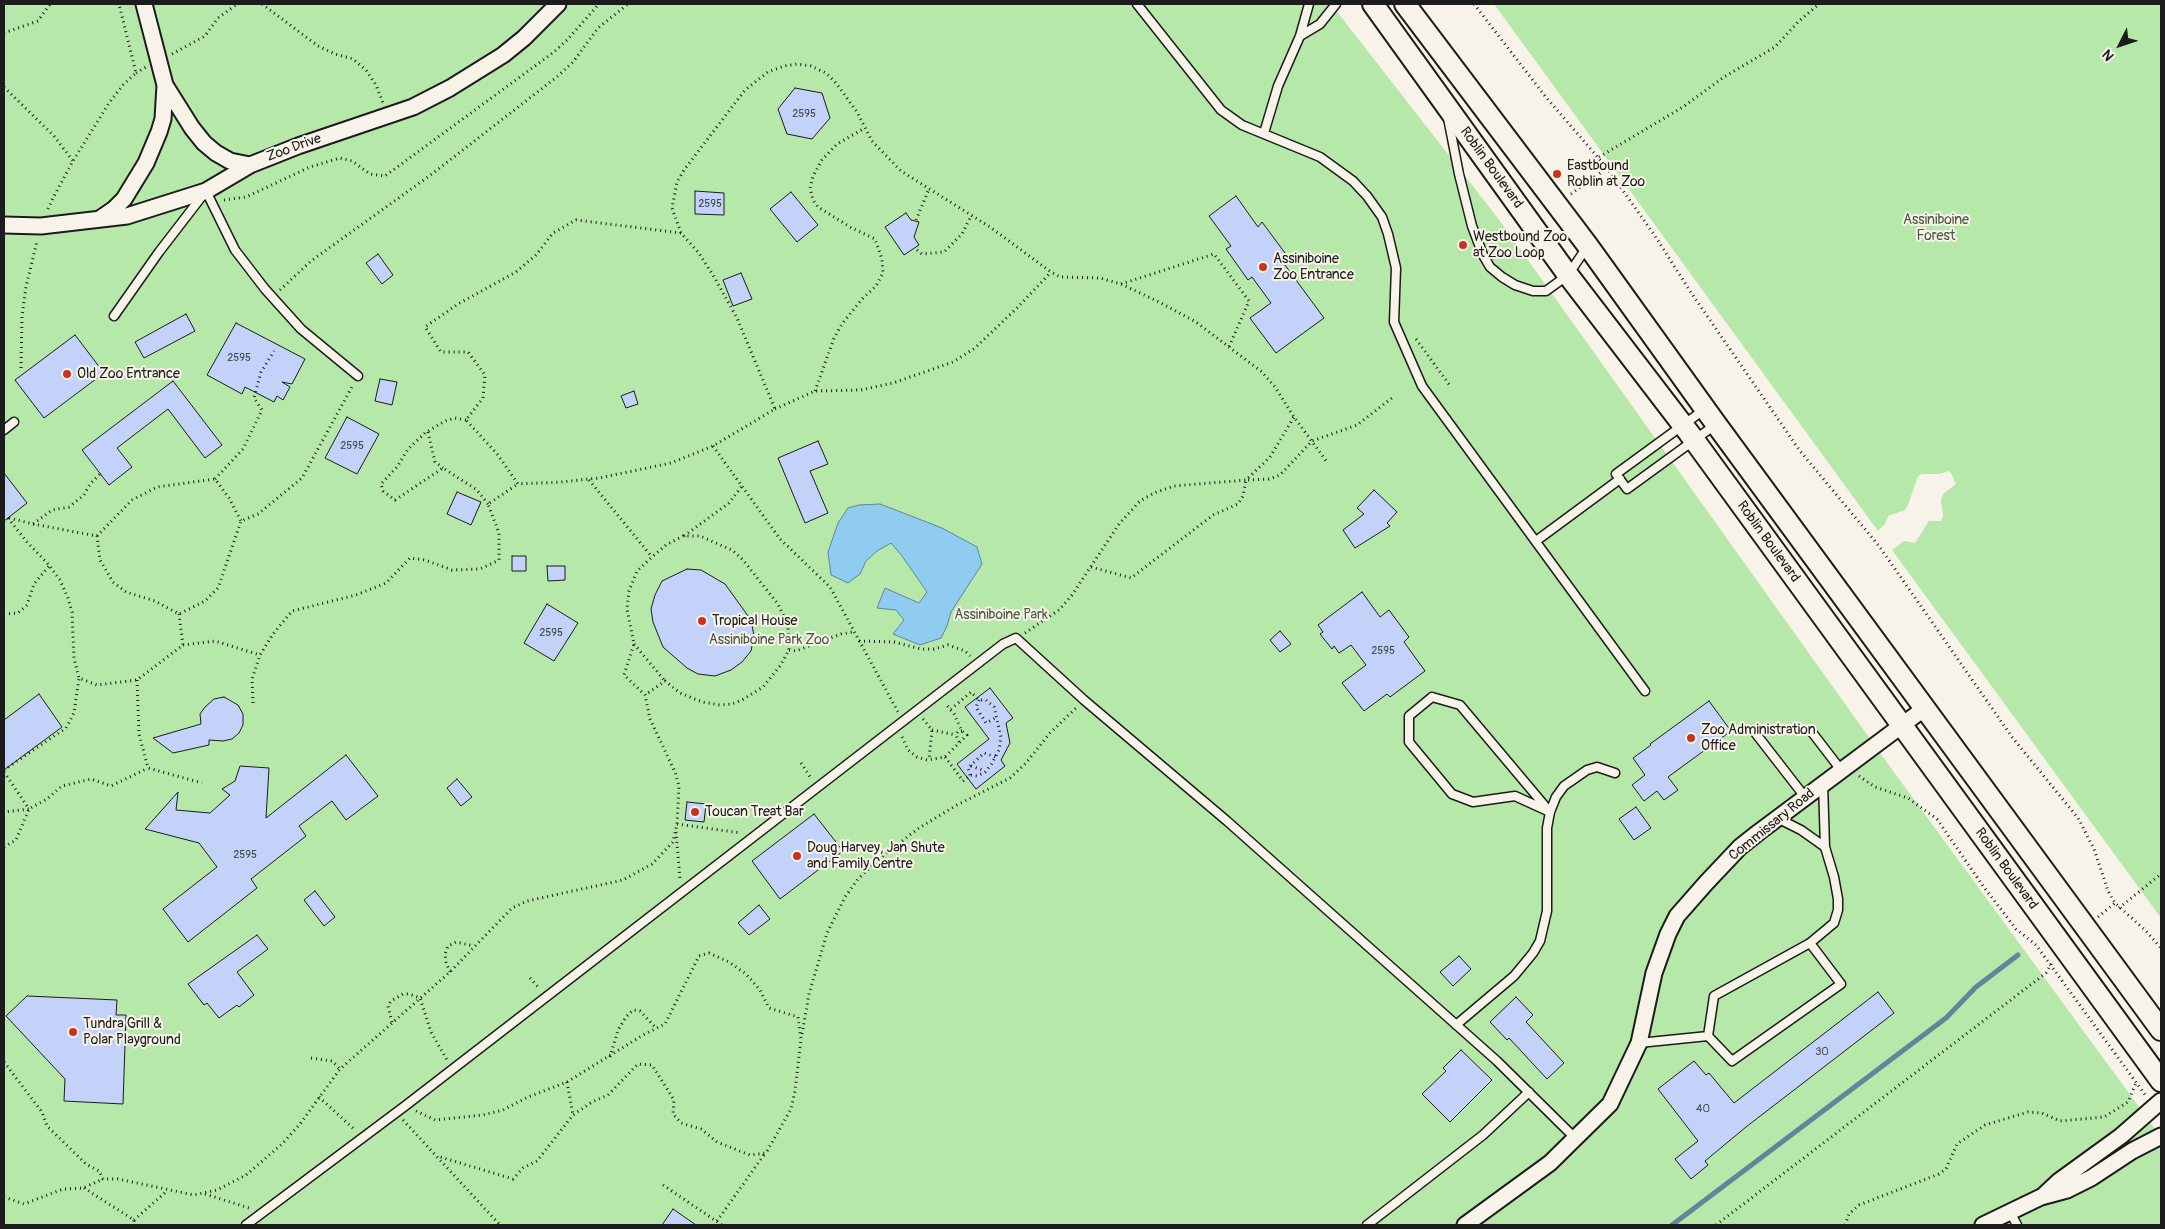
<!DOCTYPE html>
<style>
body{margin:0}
#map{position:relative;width:2165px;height:1229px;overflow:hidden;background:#f7f3e8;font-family:Pangolin,sans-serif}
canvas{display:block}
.frame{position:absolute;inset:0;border:5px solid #1c1c1c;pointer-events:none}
.north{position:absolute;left:2095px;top:20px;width:50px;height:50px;-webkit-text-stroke:4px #f7f3e8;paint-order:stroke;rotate:229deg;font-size:14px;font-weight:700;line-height:20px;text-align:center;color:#1c1c1c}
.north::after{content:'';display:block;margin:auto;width:18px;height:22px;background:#1c1c1c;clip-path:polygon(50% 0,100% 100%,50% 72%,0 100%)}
</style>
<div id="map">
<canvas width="2165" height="1229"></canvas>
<div class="frame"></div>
<div class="north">N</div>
</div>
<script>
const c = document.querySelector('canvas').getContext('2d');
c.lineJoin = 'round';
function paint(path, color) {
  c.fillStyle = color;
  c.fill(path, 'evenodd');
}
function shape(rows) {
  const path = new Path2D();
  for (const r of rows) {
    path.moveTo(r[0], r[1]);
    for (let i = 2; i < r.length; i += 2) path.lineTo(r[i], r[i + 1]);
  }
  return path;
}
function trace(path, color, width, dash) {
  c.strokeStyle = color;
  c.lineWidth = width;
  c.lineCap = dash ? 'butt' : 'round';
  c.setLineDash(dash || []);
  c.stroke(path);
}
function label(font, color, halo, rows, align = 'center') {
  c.font = font + ' Pangolin,sans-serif';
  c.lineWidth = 4;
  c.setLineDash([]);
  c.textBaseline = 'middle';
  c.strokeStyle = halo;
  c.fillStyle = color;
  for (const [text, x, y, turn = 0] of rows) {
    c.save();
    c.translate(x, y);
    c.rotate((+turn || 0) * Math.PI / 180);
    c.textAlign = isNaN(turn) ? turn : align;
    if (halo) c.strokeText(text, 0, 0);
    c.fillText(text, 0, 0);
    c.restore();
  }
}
const green = shape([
 [4,4,1331,4,1500,221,1888,764,2161,1137,2161,1225,4,1225],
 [1494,4,2161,4,2161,918,1892,550,1904,541,1915,543,1929,521,1941,521,1943,515,1941,500,1943,494,1956,484,1951,473,1949,471,1939,474,1922,474,1918,476,1908,505,1905,510,1888,516,1885,524,1878,531]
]);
const water = shape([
 [880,504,942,528,977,547,982,564,951,612,947,626,941,638,920,645,893,634,904,620,896,610,877,608,885,588,919,603,927,592,902,556,891,543,877,551,866,561,860,574,848,583,831,575,828,552,838,523,848,508,859,505,880,504]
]);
const stream = shape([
 [1672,1225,1946,1018,1976,987,2018,955]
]);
const building = shape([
 [795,88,822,93,830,118,812,139,787,134,778,109,795,88],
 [695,191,724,193,724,215,695,214,695,191],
 [791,192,818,225,797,242,770,209,791,192],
 [1236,196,1258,227,1262,222,1285,253,1279,257,1324,318,1276,353,1250,318,1271,303,1252,277,1248,280,1226,249,1231,246,1209,216,1236,196],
 [906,213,911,220,919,222,914,237,919,245,904,255,885,227,906,213],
 [378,254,393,275,382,284,366,263,378,254],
 [741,273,752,299,733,306,723,280,741,273],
 [186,314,195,331,144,358,135,342,186,314],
 [236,323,305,359,292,384,282,382,290,387,283,400,277,396,274,402,245,387,242,394,207,375,236,323],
 [75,335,104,373,44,418,15,380,75,335],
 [380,379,397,382,392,405,375,401,380,379],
 [173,381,222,445,205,458,168,409,117,448,132,467,109,485,82,450,173,381],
 [634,391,638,404,626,408,621,396,634,391],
 [347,417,379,434,357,474,325,458,347,417],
 [818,441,828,464,810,471,828,513,805,523,778,458,818,441],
 [4,473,27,503,4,521,4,473],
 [1374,490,1397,512,1387,523,1390,526,1355,548,1343,530,1364,514,1357,508,1374,490],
 [457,492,481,502,471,525,447,514,457,492],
 [512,556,526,556,526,571,512,571,512,556],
 [547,566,565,566,565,580,548,581,547,566],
 [687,569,701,570,725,584,751,620,754,636,751,651,742,662,731,670,715,676,698,674,687,668,663,647,653,622,651,609,655,595,662,581,687,569],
 [1362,592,1380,617,1389,610,1409,637,1404,642,1425,671,1390,697,1387,694,1364,711,1342,683,1366,665,1351,645,1339,653,1334,646,1332,649,1320,634,1323,632,1318,625,1362,592],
 [547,604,578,623,554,661,524,643,547,604],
 [1280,631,1291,644,1280,652,1270,640,1280,631],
 [990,688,1013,718,1006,723,1010,743,1001,760,1005,766,976,789,957,764,989,739,965,707,990,688],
 [39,694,62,727,4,770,4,720,39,694],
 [224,697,238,705,243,714,243,725,239,733,232,739,223,741,209,740,209,745,173,753,153,738,201,724,200,714,205,707,214,699,224,697],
 [1709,701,1731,731,1668,777,1678,790,1664,800,1657,791,1644,801,1632,785,1645,775,1633,758,1651,745,1650,744,1709,701],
 [346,755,378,796,346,820,332,801,299,826,306,836,251,879,257,888,188,942,163,909,217,867,199,843,145,829,178,792,176,810,210,813,230,795,222,789,235,781,240,766,269,768,266,818,346,755],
 [457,779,472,797,461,806,447,788,457,779],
 [687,802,706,804,704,822,685,820,687,802],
 [1636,807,1651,828,1634,840,1619,819,1636,807],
 [814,814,843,851,780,899,752,861,814,814],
 [315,891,335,917,324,926,304,900,315,891],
 [759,905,770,919,749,935,738,923,759,905],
 [257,935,268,949,237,972,254,995,239,1007,237,1005,219,1018,207,1003,204,1005,188,984,257,935],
 [1459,956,1471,969,1453,986,1440,972,1459,956],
 [1878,992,1894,1013,1746,1127,1705,1161,1708,1165,1691,1179,1675,1159,1698,1141,1658,1089,1694,1061,1706,1075,1709,1073,1734,1103,1878,992],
 [27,996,117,1000,116,1015,126,1015,123,1104,64,1101,65,1079,6,1016,27,996],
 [1516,997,1533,1015,1526,1022,1564,1063,1547,1079,1509,1038,1507,1040,1490,1022,1516,997],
 [1461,1050,1492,1080,1450,1122,1422,1094,1446,1071,1443,1068,1461,1050],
 [673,1209,696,1225,662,1225,673,1209]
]);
const path = shape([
 [262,4,318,46,335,54,353,59,366,70,376,85,383,103],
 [1474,4,1545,96,1607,168,1655,236,1690,291,1800,451,1879,546,2012,737,2078,818,2094,849,2108,891,2115,903,2146,931,2161,948],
 [4,33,38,21,50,4],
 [172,54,205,36,218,18,237,4],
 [136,73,146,67],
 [4,87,54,136,73,161],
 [1599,157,1683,107,1724,77,1775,47,1798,22,1819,4],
 [1571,194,1607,168],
 [224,200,246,197,310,167,340,158,352,161,370,174,385,176,554,52,567,40,599,4],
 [48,209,53,198,73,161,109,103,123,85,136,73,119,4],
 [916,220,929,189],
 [681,233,576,220,553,233,536,255,516,272,458,304,425,327,441,352,468,352,485,375,483,398,466,420,498,455,518,484,561,482,599,478,671,463,713,446,775,409,737,318,713,275,698,252,681,233,672,208,677,182,684,170,745,90,768,72,784,66,797,64,811,66,826,73,836,83,857,112,872,141,901,171,990,227,1051,272,1060,277,1100,278,1121,284,1159,302,1196,322,1262,372,1275,387,1294,417,1327,462],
 [917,250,922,254,944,252,962,234,971,216],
 [1121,284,1214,254,1249,301,1229,347],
 [280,290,311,261,432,174,558,76,573,62,598,28,628,4],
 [1416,339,1451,387],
 [21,368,22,316,26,287,37,241],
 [815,391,834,338,842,324,862,299,876,286,883,273,882,259,875,239,850,227,818,207,813,200,810,188,813,176,822,160,837,144,865,128],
 [775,409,815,391,861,390,893,383,953,362,975,348,1018,307,1051,272],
 [466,420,455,418,445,421,425,433,408,449,397,467,381,484,383,491,395,500,443,468,477,490,488,504],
 [428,432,435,462,443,468],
 [713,446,780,539,830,587,898,712],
 [215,479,243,449,262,410,254,398,261,372,274,351],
 [589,480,652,557],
 [8,518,27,542,49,565,60,580,68,598,72,612,74,658,79,678],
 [9,518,33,524,52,510,69,507,84,495,90,484,100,474],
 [33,524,97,536,100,560,113,582,126,592,155,601,179,614,205,601,218,588,241,521,258,514,302,478,353,385],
 [97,536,132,500,157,487,215,479,229,498,241,521],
 [684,536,729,503,742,486],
 [1091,567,1131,578,1213,515,1238,504,1243,496,1246,480,1269,479,1280,475,1312,441,1357,425,1392,398],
 [4,614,18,613,27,605,34,584,49,566],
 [1025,633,1059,610,1072,595,1119,524,1140,501,1154,493,1174,486,1246,480,1270,457,1294,417],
 [859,641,894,642,921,649,934,649,948,645,965,651,970,656],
 [634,644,665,681],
 [183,645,215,641,260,655],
 [789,650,796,651,841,634,854,632],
 [137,680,139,734,148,768,202,783],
 [979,700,976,707,986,723,997,717],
 [253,703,252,679,260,655,273,634,292,611,356,595,386,583,410,558,425,560,452,570,480,569,499,560,499,533,488,504,518,484],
 [923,719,932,730,929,760],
 [932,730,956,735],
 [902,737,908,750,917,757,927,760,945,757,967,735,962,731,954,714,945,703],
 [959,742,956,735,958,731,962,731],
 [945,757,963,781,970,775,977,776,985,772,991,765,999,750,1001,737,994,707,986,700,979,700,971,692,951,709],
 [801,763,811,778],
 [971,766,985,771],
 [4,770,66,728,74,713,79,678,97,685,137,680,183,645,179,614],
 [4,772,29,809,4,812],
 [970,775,968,768,984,753,996,757],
 [1859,776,1875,787,1908,798,1937,819,1983,886,2016,929,2036,945,2146,1096],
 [677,824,741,833],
 [676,832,680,879],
 [4,847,16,840,29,809,47,799,62,786,91,779,111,786,148,768],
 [2119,908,2161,874],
 [2098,917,2115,903],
 [450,972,446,962,445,954,448,946,456,942,474,946],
 [530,978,539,988],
 [392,1022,388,1006,391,1001,403,994,409,994,420,998,431,1032,447,1060],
 [802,1034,809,994,827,933,845,897,858,879,880,858,919,828,957,805,1010,778,1026,763,1050,733,1076,708],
 [610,1057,618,1030,626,1017,633,1010,640,1011,656,1028],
 [311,1058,332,1061,340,1069],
 [4,1062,42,1112,47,1126,86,1164,99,1171,103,1179,118,1179,194,1195,217,1190,246,1175,282,1144,300,1124,340,1069,450,972,512,908,527,901,623,880,652,864,673,842,677,824,679,786,675,772,650,719,645,695,624,675,634,644,627,609,629,591,637,571,652,557,666,545,683,536,700,536,732,550,743,560,766,589,778,604,784,617,788,628,789,650,780,666,763,687,742,700,732,704,720,705,702,702,680,693,665,681,645,695],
 [567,1082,573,1115],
 [319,1097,355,1130],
 [416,1111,435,1120,483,1115,503,1110,528,1097,567,1082,643,1035,665,1024,699,956,709,953,729,962,746,974,760,990,769,1008,798,1017,801,1039,795,1091,791,1109,766,1153,750,1155,717,1142,701,1129,681,1123,673,1114,674,1100,652,1065,638,1064,608,1095,592,1102,573,1115,537,1161,523,1168,513,1179,437,1156],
 [403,1120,500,1225],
 [663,1185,722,1225],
 [84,1188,134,1220,133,1225],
 [205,1194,249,1208],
 [4,1197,24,1204,63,1189,83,1188,103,1179],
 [134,1220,167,1191],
 [717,1221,766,1152],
 [1716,1225,2046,973,2053,961],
 [1845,1225,1849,1214,1859,1205,1939,1174,1946,1169,1957,1144,1985,1125,2028,1112,2042,1113,2060,1121,2104,1117,2128,1102,2136,1083]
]);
const service = shape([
 [1137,4,1221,110,1242,125,1320,157,1353,181,1367,196,1382,217,1388,234,1396,268,1394,322,1422,386,1645,691],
 [1300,36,1320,24,1336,4],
 [1448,118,1459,174,1472,226,1483,255,1490,267,1502,277,1515,285,1533,291,1546,291,1568,275,1587,247],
 [1264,133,1278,86,1300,36,1309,4],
 [114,316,159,252,206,191,235,250,265,289,301,329,358,376],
 [1705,409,1616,474,1627,489,1715,425],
 [4,430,14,422],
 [1536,541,1620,479],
 [1432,697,1460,705,1550,812,1515,796,1473,802,1452,794,1409,742,1409,716,1432,697],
 [1753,730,1805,797],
 [1811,731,1841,770],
 [1777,818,1801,830,1825,847],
 [1456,1025,1514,976,1533,953,1540,941,1547,911,1547,828,1550,812,1556,797,1564,786,1587,770,1597,767,1615,773],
 [1708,1036,1732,1061,1841,984,1810,943],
 [1639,1043,1708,1036,1714,996,1810,943,1834,923,1838,910,1838,899,1834,877,1825,847,1823,783],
 [2010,1212,2017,1225],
 [246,1225,405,1106,1003,644,1016,638,1084,700,1227,821,1497,1061,1576,1139],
 [1367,1225,1483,1135,1529,1092]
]);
const minor = shape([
 [144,4,165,85,192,128,204,143,216,153,230,161,250,165],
 [101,218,114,209,124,199,146,163,159,132,163,119,165,85],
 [4,225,41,226,127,216,206,191,250,165,298,146,413,107,450,88,503,55,524,38,558,4],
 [2043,1196,2059,1181,2121,1136,2161,1101],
 [1465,1225,1550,1163,1610,1104,1639,1043,1654,973,1668,934,1677,916,1706,883,1740,847,1759,832,1925,708],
 [1983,1225,2041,1197,2067,1190,2091,1178,2132,1151,2161,1136]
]);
const secondary = shape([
 [1373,4,1568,275,1689,433,2161,1081],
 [1405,4,1588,246,1716,424,2161,1030]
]);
const markers = [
 [1557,174,5,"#c8321e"],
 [1463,245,5,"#c8321e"],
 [1263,267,5,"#c8321e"],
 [67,374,5,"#c8321e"],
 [702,621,5,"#c8321e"],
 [1691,738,5,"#c8321e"],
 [695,812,5,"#c8321e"],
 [797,856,5,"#c8321e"],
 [73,1032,5,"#c8321e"]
];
const numberNames = [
 ["2595",804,114],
 ["2595",710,204],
 ["2595",239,358],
 ["2595",352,446],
 ["2595",551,633],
 ["2595",1383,651],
 ["2595",245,855],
 ["30",1822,1052],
 ["40",1703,1109]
];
const streetNames = [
 ["Zoo Drive",294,148,-20],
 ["Roblin Boulevard",1491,168,54],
 ["Roblin Boulevard",1768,542,54],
 ["Commissary Road",1772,825,-39],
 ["Roblin Boulevard",2006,869,54]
];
const poiNames = [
 ["Eastbound",1567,166],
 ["Roblin at Zoo",1567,182],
 ["Westbound Zoo",1473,237],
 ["at Zoo Loop",1473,253],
 ["Assiniboine",1273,259],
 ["Zoo Entrance",1273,275],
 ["Old Zoo Entrance",77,374],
 ["Tropical House",712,621],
 ["Zoo Administration",1701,730],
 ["Office",1701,746],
 ["Toucan Treat Bar",705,812],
 ["Doug Harvey, Jan Shute",807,848],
 ["and Family Centre",807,864],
 ["Tundra Grill &",83,1024],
 ["Polar Playground",83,1040]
];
const parkNames = [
 ["Assiniboine",1936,220],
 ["Forest",1936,236],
 ["Assiniboine Park",1001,615],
 ["Assiniboine Park Zoo",769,640]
];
paint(green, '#b6e8a9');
paint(water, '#90cbf0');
trace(water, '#62859b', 1);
trace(stream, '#62859b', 5);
paint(building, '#c2d2f8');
trace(building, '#1c1c1c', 1);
trace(service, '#1c1c1c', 11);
trace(minor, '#1c1c1c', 19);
trace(secondary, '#1c1c1c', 24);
trace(path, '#1c1c1c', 3, [1, 4]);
trace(service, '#f7f3e8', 8);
trace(minor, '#f7f3e8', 15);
trace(secondary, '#f7f3e8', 20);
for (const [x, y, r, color] of markers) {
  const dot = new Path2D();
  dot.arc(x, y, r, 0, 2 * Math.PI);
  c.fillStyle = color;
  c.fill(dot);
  trace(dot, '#f7f3e8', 2);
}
label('11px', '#464a53', null, numberNames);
label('14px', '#1c1c1c', '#f7f3e8', streetNames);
label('14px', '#1c1c1c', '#f7f3e8', poiNames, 'left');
label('14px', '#4a5946', '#f7f3e8', parkNames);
</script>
